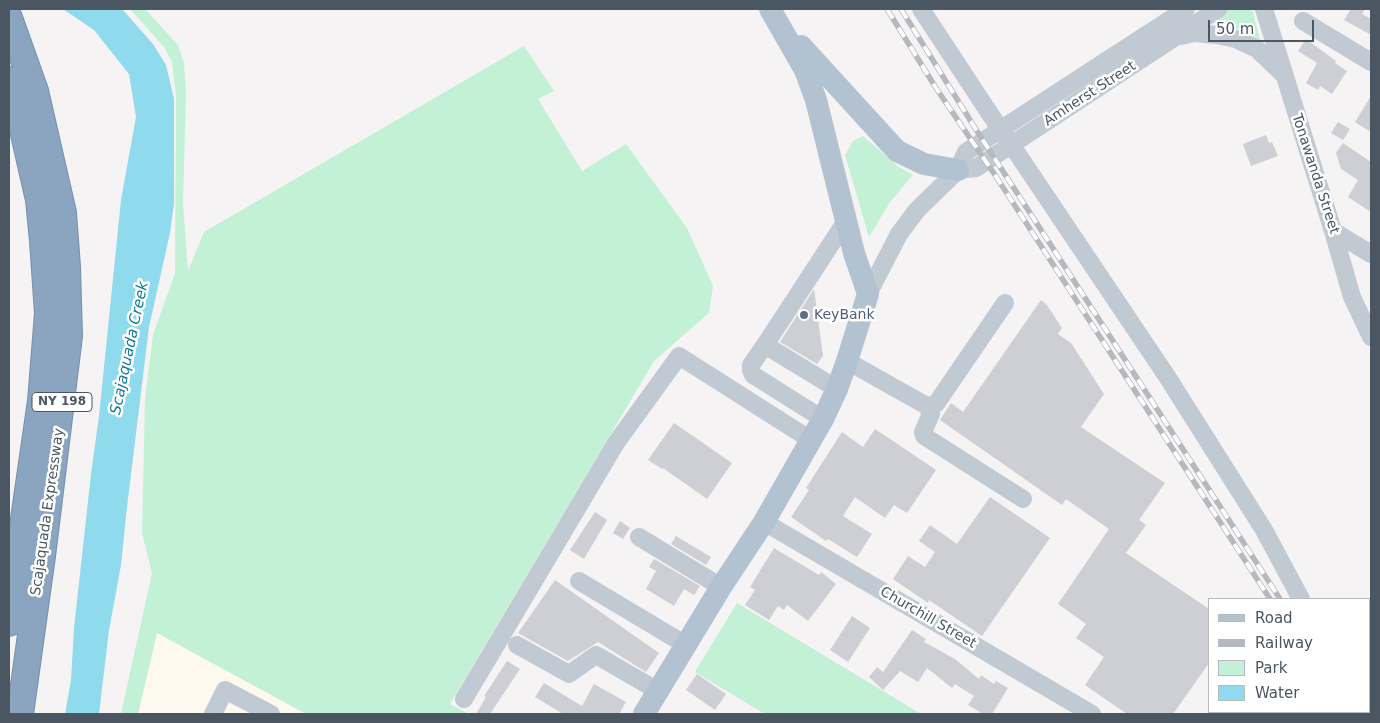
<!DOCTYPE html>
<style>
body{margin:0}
#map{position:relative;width:1380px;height:723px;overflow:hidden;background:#f5f3f3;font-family:"DejaVu Sans",sans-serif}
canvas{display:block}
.frame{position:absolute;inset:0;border:10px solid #4a5661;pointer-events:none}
.legend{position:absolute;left:1208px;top:598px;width:162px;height:115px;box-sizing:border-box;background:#fff;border:1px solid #b7bbc0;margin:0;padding:6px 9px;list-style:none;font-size:15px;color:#4a5661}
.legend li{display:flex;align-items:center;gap:10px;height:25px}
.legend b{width:25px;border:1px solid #b7bbc0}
.scale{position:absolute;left:1208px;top:20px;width:106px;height:22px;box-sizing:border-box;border:2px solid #4a5661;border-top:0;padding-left:6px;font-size:15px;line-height:18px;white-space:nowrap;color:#4a5661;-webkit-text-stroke:4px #fff;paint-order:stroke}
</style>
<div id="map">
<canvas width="1380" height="723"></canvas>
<div class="frame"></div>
<ul class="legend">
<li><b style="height:6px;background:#b3c2d1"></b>Road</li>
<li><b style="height:6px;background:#b5b8bd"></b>Railway</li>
<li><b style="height:14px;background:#c3f1d5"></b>Park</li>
<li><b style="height:14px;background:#90daee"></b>Water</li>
</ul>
<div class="scale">50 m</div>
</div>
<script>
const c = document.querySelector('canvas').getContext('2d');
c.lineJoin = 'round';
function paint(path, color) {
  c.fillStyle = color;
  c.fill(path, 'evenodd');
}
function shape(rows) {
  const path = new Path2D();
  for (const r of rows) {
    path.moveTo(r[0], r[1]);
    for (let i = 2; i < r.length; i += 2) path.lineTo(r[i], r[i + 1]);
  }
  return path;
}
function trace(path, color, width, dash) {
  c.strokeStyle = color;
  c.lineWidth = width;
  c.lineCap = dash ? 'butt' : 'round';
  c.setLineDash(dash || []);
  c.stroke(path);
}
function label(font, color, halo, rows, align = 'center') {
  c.font = font + ' "DejaVu Sans",sans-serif';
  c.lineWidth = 5;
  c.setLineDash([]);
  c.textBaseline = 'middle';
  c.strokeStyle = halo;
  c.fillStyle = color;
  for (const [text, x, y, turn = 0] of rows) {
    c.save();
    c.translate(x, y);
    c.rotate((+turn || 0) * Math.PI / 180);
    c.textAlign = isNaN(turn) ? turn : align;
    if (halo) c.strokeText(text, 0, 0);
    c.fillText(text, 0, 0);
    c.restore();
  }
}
const commercial = shape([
 [157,633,306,714,138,714]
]);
const green = shape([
 [130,9,145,9,178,45,184,63,186,94,183,203,188,271,204,232,524,46,554,91,538,99,582,171,626,144,687,228,713,286,709,313,654,361,450,704,469,714,306,714,157,633,138,714,121,714,152,573,142,533,145,399,153,335,175,273,176,96,172,62,164,47],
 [1229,9,1252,9,1261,43,1249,34,1222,23,1207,22],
 [863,136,899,167,913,175,890,202,869,237,845,155,853,141],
 [737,603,921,714,765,714,695,672]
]);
const water = shape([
 [63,9,122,9,153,44,166,65,174,99,174,203,170,233,149,327,127,507,121,565,109,630,99,714,65,714,71,680,74,628,91,474,99,416,121,200,136,117,129,74,94,30]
]);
const building = shape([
 [1351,9,1365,9,1362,14,1371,19,1371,35,1344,20],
 [1306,39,1336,61,1335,63,1347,71,1332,94,1320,86,1318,90,1306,83,1317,63,1298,51],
 [1371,96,1371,132,1355,122],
 [1338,122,1350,129,1343,140,1331,133],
 [1266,135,1269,143,1272,142,1278,156,1251,166,1243,144],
 [1343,143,1371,162,1371,212,1348,197,1358,180,1341,169,1336,153],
 [814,289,823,356,817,364,780,342],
 [1041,300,1047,305,1062,328,1058,334,1071,343,1104,394,1081,427,1165,483,1139,520,1146,525,1126,553,1209,609,1209,663,1173,714,1127,714,1085,685,1104,657,1076,638,1086,624,1058,604,1109,529,1066,499,1062,505,940,420,951,403,963,412],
 [674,423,732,463,707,499,663,468,662,469,648,460],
 [875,429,936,470,907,513,894,505,885,518,855,497,843,516,872,534,857,557,828,539,826,541,791,517,809,490,806,488,842,432,863,447],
 [990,497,1050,538,982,636,929,600,928,603,893,579,908,556,925,567,935,552,919,541,930,525,957,544],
 [595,512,607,520,584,559,570,550],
 [620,521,630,528,623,539,613,533],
 [676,536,711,557,706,565,671,544],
 [774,548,819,575,821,572,836,584,808,621,787,605,784,610,778,606,769,620,745,605,755,590,750,587],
 [654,559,700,586,694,595,684,589,674,606,646,589,656,571,649,567],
 [555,580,659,653,646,672,598,642,568,661,518,633],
 [852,616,870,628,848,662,830,650],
 [912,630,926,639,924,642,955,659,979,679,981,675,994,684,996,681,1008,688,992,714,983,714,968,705,974,696,955,684,952,688,927,668,918,682,900,671,883,690,869,677,877,667,883,672],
 [507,661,520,669,490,714,476,714,486,697,484,696],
 [697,674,726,694,715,710,686,690],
 [544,683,582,706,594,684,626,702,619,714,563,714,535,697]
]);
const minor = shape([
 [921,9,990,114],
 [1264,9,1333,231,1352,297,1371,337],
 [1303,21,1371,62],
 [1181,36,1194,33,1217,35,1236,39,1257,49,1282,73],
 [1023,162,1168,378,1264,530,1301,599],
 [958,170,976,168,1218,9],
 [1333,231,1371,254],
 [868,294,899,234,917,210,958,170,966,152,1186,9],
 [765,345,751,365,751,370,753,375,823,419],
 [847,361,927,406,936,404,1005,303],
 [837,389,765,345,846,221],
 [927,406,931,414,923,432,924,436,1023,499],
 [764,522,1092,714],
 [639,537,721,587],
 [579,581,686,645],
 [517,645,569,674,596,655,658,691],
 [464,699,616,443,679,356,811,440],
 [213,714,225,690,271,714]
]);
const major = shape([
 [801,46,897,151,924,164,958,170],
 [644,714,721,587,764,522,823,419,837,389,847,361,868,294,854,253,816,100,805,70,770,9]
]);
const highway = shape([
 [9,18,35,91,63,213,67,267,69,336,42,556,20,714],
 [9,80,16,99,39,200,43,241,48,313,41,401,9,623]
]);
const rail = shape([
 [887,9,936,88,995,175,1270,599],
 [901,9,975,128,1280,599],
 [1343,712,1344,714]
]);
const minorBridge = shape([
 [990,114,1023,162]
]);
const markers = [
 [804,315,5,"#5c6f8a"]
];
const shields = [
 [62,402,60]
];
const shieldNames = [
 ["NY 198",62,402]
];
const streetNames = [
 ["Amherst Street",1090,94,-33],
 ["Tonawanda Street",1315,174,72],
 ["Scajaquada Expressway",48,512,-82],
 ["Churchill Street",928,618,30]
];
const serviceNames = [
 ["KeyBank",814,315]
];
const waterNames = [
 ["Scajaquada Creek",130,348,-78]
];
paint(commercial, '#fdf9ef');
paint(green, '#c3f1d5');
paint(water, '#90daee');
paint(building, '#cdcfd5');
trace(highway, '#7690ad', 28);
trace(minor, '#c1cad2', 18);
trace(major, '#b3c2d1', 22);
trace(highway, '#8ba5c1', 26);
trace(rail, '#b5b8bd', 5.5);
trace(rail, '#fff', 4, [11]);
trace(minorBridge, '#c1cad2', 18);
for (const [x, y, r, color] of markers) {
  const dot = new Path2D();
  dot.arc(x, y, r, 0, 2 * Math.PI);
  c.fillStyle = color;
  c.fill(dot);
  trace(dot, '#fff', 2);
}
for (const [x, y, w] of shields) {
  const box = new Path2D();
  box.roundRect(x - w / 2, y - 9.5, w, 19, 4);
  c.fillStyle = '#fff';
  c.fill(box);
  trace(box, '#4a5661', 1);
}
label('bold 12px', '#4a5661', null, shieldNames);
label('14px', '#4a5661', '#fff', streetNames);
label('14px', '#4e5e75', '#fff', serviceNames, 'left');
label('italic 15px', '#0c7c9b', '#fff', waterNames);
</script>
